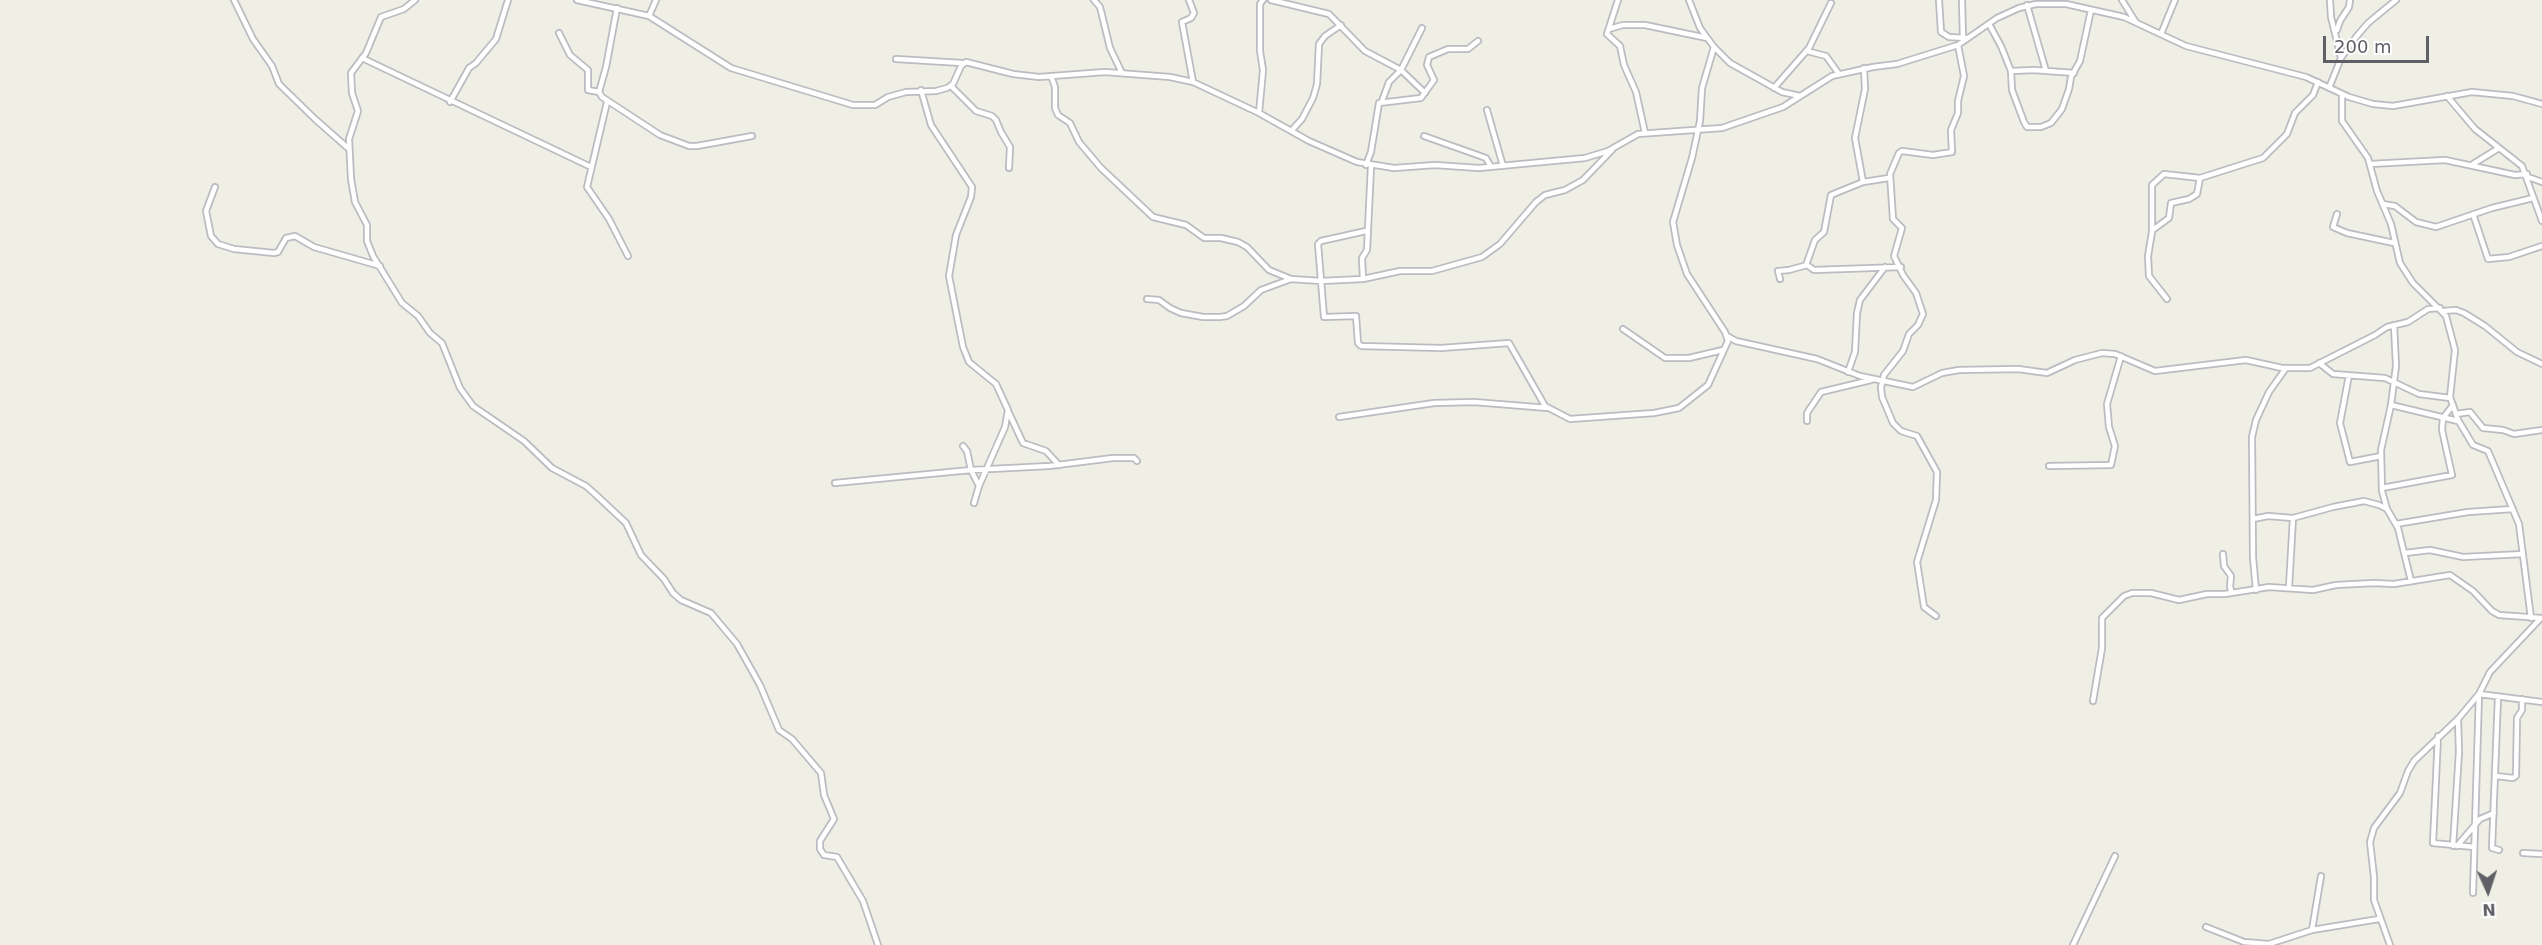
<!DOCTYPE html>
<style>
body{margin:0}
#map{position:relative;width:2542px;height:945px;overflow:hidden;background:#efefe6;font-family:"DejaVu Sans",sans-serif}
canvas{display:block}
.north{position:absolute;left:2458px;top:861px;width:60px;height:60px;-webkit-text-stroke:4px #fff;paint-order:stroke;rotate:177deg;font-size:16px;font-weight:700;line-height:24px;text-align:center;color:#5e6066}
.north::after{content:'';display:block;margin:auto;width:21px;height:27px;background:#5e6066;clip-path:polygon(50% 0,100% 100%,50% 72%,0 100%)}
.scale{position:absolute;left:2323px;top:36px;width:106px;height:27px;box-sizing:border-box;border:3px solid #5e6066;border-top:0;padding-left:8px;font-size:18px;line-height:21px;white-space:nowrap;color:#5e6066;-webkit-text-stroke:4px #fff;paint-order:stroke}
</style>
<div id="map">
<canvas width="2542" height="945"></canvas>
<div class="north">N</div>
<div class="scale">200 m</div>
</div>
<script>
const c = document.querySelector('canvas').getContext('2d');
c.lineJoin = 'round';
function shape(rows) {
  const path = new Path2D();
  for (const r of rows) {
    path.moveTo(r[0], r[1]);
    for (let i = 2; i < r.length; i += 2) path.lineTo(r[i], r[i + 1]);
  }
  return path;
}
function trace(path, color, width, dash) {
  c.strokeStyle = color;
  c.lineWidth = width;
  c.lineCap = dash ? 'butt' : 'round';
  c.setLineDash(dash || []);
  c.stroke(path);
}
const minor = shape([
 [234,0,253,39,272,66,279,84,315,119,349,149],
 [415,0,404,9,381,17,366,53,351,73,352,93,358,111,349,139,351,179,355,202,367,225,367,241,373,256,402,303,418,316,430,333,442,343,460,388,473,406,524,441,552,468,586,486,595,494,626,523,641,555,664,579,673,593,681,600,711,613,737,644,760,685,779,730,792,739,821,773,824,795,834,819,820,841,820,849,824,855,837,857,863,901,878,945],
 [577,0,649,16,731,68,853,105,875,105,888,97,906,92,936,91,947,88,953,84,961,66,966,62,1013,74,1039,77,1105,72,1170,77,1193,82,1259,113,1309,141,1357,162,1394,168,1435,165,1479,168,1585,158,1608,151,1638,134,1722,128,1783,107,1832,76,1873,67,1897,64,1958,45,1997,18,2019,8,2036,4,2066,4,2124,17,2186,46,2306,77,2349,97,2373,104,2393,106,2472,92,2513,96,2542,104],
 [1094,0,1100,7,1110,48,1122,73],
 [1189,0,1194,13,1191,18,1182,22,1193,82],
 [1271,0,1329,14,1365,51,1401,70,1425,93],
 [1618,0,1607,34,1620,46,1624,65,1636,92,1645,133],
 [1689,0,1700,28,1714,47,1730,63,1782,92,1800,96],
 [1939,0,1941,32,1949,37,1967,38],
 [1962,0,1963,39],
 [2122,0,2135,21],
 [2330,0,2331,17,2341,58],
 [2027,5,2046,71],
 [617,8,606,67,599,92,602,97,660,135,689,146,697,146,752,136],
 [649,16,656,0],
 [1989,24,2001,46,2011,71,2012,90,2024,122,2027,127,2041,127,2051,123,2062,109,2069,89,2071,77,2080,61,2091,10],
 [1609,29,1623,25,1645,25,1707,38],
 [2337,30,2340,21,2349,7,2350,0],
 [559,33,570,55,588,70,588,90,599,92],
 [2161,34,2175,0],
 [1807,51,1826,56,1839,74],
 [362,58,591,167],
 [896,59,962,63],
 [2011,71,2034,70,2074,73],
 [1051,76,1055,87,1055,108,1058,115,1070,123,1079,142,1101,168,1153,217,1186,225,1204,238,1221,238,1238,242,1247,247,1269,270,1291,279,1321,281,1363,279,1400,271,1432,271,1482,257,1500,244,1536,202,1545,195,1565,190,1583,180,1612,150],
 [951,86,976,111,992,116,996,120,1001,132,1010,147,1009,168],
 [1774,88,1809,48,1831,3],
 [2329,88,2341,58,2356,37,2368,23,2396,0],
 [921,90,931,125,972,187,971,197,956,235,949,276,963,347,969,362,996,384,1008,410,1005,427,979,486,974,503],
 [2342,94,2342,121,2368,158,2377,191,2391,224,2400,263,2413,283,2446,316,2455,350,2450,397,2458,420,2473,445,2488,451,2519,524,2531,618],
 [2447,96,2475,129,2522,166,2542,221],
 [1382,101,1389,82,1401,70,1422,28],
 [450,102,469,68,476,63,496,39,508,0],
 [607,102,587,187,609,219,628,256],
 [1487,110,1503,166],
 [1259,113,1263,70,1260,51,1260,4,1263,0],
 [1292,130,1302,119,1313,98,1317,84,1319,44,1325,36,1341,25],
 [1424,136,1486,158,1491,167],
 [2370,164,2445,160,2515,175,2527,174],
 [2473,164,2499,148],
 [1366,165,1371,152,1379,103,1421,98,1434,80,1427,65,1429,57,1448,49,1468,49,1478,41],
 [2528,177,2542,182],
 [1863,182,1855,138,1865,89,1864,68],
 [215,187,206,211,211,236,218,244,234,249,274,253,278,252,286,238,295,236,314,247,380,266],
 [2383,204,2395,206,2416,222,2436,227,2492,208,2533,198],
 [2337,214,2333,227,2347,233,2394,243],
 [2473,214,2488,259,2509,257,2542,246],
 [2154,229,2169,218,2171,203,2189,199,2197,194,2200,178],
 [1366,231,1321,241,1318,244,1324,317,1356,316,1358,343,1361,346,1441,348,1509,343,1545,406,1570,419,1654,413,1679,408,1708,385,1728,341,1725,332,1687,274,1677,245,1673,222,1692,158,1700,121,1702,88,1714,47],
 [1806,265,1815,240,1824,232,1831,195,1863,182,1889,178],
 [1363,279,1362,258,1367,250,1371,166],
 [1780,279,1778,271,1789,270,1807,265,1814,270,1901,267],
 [1147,299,1159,300,1170,308,1181,313,1203,317,1220,317,1227,316,1244,306,1261,290,1291,279],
 [2167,299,2149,276,2148,256,2152,232,2152,185,2164,174,2200,178,2263,158,2287,134,2295,113,2313,95,2318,82],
 [2443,311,2456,310,2464,313,2485,326,2517,352,2542,364],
 [2394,325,2396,366,2391,405,2381,450,2382,491,2387,509,2398,528,2411,581],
 [1623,329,1665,358,1689,358,1723,350],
 [1727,336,1736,341,1817,359,1860,376,1913,387,1942,373,1959,370,2018,369,2047,373,2075,360,2102,353,2115,354,2155,371,2246,360,2282,368,2310,368,2375,335,2387,327,2408,322,2428,309,2440,308],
 [2319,363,2333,374,2385,378,2419,394,2450,398],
 [1848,372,1855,352,1857,313,1860,300,1885,267],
 [2349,375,2340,423,2350,462,2381,456],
 [2391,405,2458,421],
 [1009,413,1023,443,1046,451,1059,465],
 [2456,414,2470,412,2483,428,2503,430,2514,434,2542,430],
 [1339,417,1434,403,1474,402,1548,408],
 [1807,421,1807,413,1821,392,1871,380],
 [963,446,967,451,971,470,979,486],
 [2049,466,2111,465,2115,446,2109,427,2107,404,2121,356],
 [835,483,971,470,1049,466,1113,458,1134,458,1137,461],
 [2382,488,2452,475,2442,430,2443,418,2453,405],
 [2253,519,2268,516,2293,518,2333,507,2364,501,2379,505,2387,509],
 [2396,524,2468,512,2513,509],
 [2405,553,2430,550,2463,557,2523,554],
 [2223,554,2224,566,2231,576,2230,587,2232,593],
 [2289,587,2293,518],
 [2256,590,2253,558,2252,437,2256,420,2269,392,2286,368],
 [1936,616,1924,607,1917,562,1936,500,1937,472,1917,436,1901,431,1893,423,1882,397,1881,387,1884,375,1903,351,1909,334,1918,325,1923,314,1916,293,1903,275,1894,256,1902,228,1893,219,1890,174,1899,153,1902,151,1933,155,1952,152,1951,130,1958,113,1958,101,1964,76,1958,45],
 [2498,697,2492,848,2499,850],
 [2093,701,2102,648,2102,618,2124,596,2132,593,2151,593,2179,600,2207,594,2225,594,2269,587,2313,590,2336,585,2374,583,2394,584,2450,575,2473,591,2492,611,2499,615,2542,618],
 [2438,736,2433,843,2474,847],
 [2496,776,2513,778,2516,776,2517,718,2522,710,2522,699],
 [2453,846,2459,752,2458,719],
 [2457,846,2480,819,2494,813],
 [2523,853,2542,854],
 [2473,893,2479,694,2542,702],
 [2206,927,2244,942,2269,944,2312,930,2379,919],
 [2312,930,2321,876],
 [2073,945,2115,856],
 [2390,945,2374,900,2374,877,2370,842,2374,828,2400,793,2408,771,2414,761,2458,719,2479,694,2490,672,2540,619]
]);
trace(minor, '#bbbcc1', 8);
trace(minor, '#fff', 4.5);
</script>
